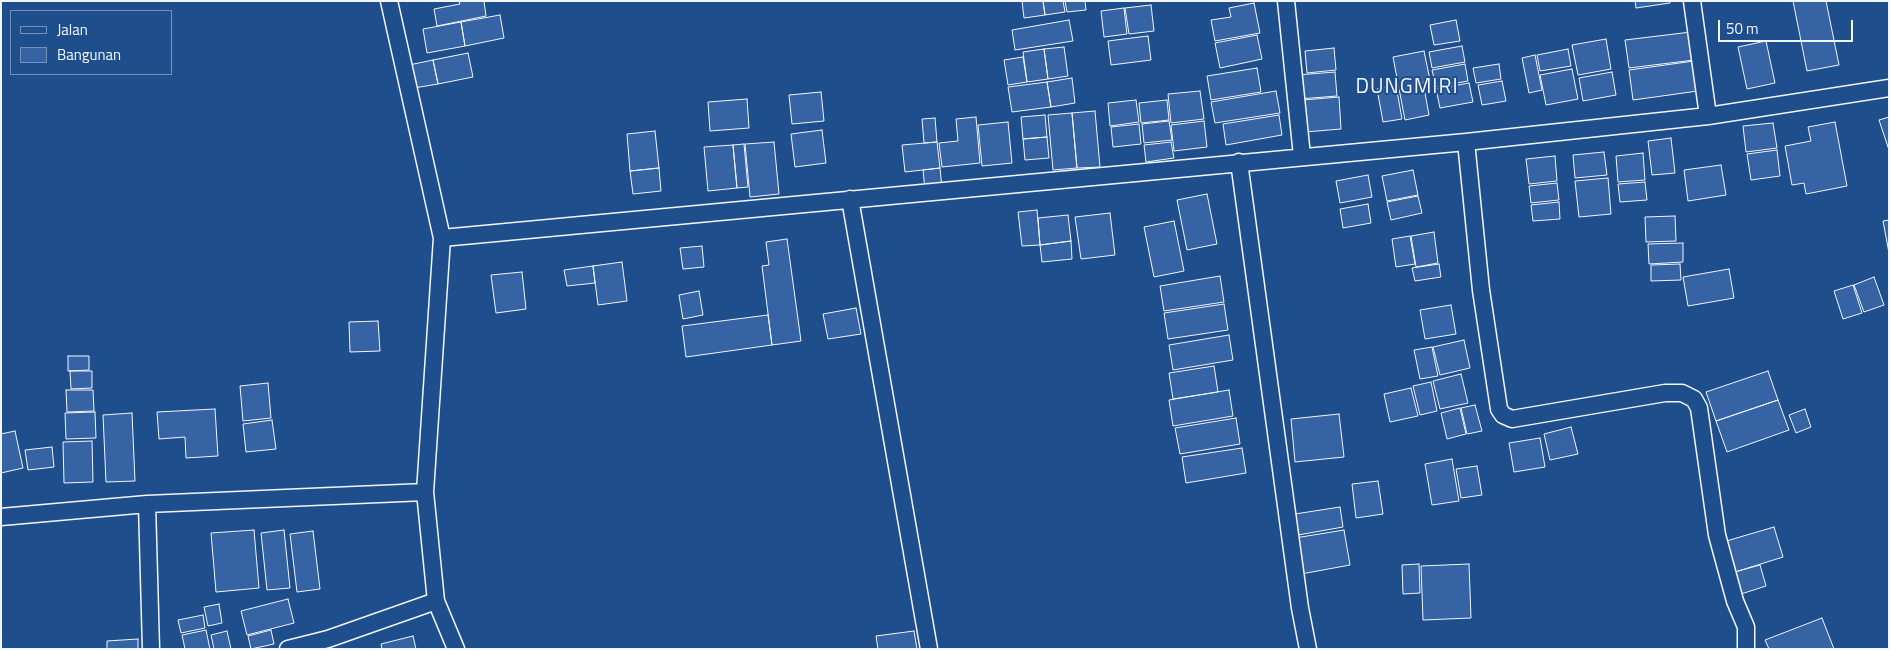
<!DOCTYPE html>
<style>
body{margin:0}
#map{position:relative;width:1890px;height:650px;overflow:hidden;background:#1f4e8c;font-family:"Titillium Web",sans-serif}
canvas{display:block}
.frame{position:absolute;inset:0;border:2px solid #f2f6ff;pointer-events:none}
.legend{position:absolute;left:10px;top:10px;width:162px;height:65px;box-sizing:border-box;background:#1f4e8c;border:1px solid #7391ba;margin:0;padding:6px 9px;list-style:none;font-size:15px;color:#f2f6ff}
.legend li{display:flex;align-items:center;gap:10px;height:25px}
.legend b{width:25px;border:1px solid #7391ba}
.scale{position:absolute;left:1718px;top:20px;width:135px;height:22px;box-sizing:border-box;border:2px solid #f2f6ff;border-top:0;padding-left:6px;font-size:15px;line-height:18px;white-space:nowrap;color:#f2f6ff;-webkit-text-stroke:4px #1f4e8c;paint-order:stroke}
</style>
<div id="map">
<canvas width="1890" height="650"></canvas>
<div class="frame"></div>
<ul class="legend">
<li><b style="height:6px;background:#1f4e8c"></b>Jalan</li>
<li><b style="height:14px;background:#3563a3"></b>Bangunan</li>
</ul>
<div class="scale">50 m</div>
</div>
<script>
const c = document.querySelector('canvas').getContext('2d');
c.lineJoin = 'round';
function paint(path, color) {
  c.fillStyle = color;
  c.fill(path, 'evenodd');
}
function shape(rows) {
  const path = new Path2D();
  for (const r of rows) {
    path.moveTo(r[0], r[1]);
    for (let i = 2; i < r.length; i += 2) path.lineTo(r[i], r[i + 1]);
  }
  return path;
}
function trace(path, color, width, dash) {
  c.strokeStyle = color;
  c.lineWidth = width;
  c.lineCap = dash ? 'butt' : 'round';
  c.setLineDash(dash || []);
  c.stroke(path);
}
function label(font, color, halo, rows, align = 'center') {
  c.font = font + ' "Titillium Web",sans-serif';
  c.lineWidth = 4;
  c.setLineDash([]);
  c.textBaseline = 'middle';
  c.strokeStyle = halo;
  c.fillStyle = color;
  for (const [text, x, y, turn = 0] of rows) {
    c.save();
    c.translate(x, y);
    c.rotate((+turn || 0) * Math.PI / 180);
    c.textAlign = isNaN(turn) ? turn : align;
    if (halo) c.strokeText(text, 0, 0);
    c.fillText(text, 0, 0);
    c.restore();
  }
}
const building = shape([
 [459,1,484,1,486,16,437,26,434,9,460,4,459,1],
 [1022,1,1043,1,1045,15,1024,18,1022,1],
 [1043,1,1063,1,1065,12,1045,15,1043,1],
 [1065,1,1085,1,1086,10,1067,12,1065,1],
 [1635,1,1670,1,1670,3,1636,8,1635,1],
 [1793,1,1826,1,1839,65,1807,71,1793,1],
 [1254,3,1260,33,1215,41,1211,20,1231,17,1229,8,1254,3],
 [1151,5,1154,31,1129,34,1125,8,1151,5],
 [1124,8,1127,34,1104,37,1101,11,1124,8],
 [500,15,504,38,465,46,461,22,500,15],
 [1069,20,1073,41,1015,50,1012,30,1069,20],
 [1456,20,1460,41,1434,45,1430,25,1456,20],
 [461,22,465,46,427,53,423,29,461,22],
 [1691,32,1694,60,1629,68,1625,40,1691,32],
 [1257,35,1262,59,1220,68,1215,43,1257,35],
 [1148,36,1151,60,1111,65,1108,41,1148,36],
 [1606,39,1611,69,1578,75,1572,45,1606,39],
 [1766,41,1775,83,1747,89,1738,47,1766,41],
 [1462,46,1465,62,1432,68,1429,52,1462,46],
 [1064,47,1068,76,1048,79,1044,49,1064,47],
 [1334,48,1336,70,1307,73,1305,51,1334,48],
 [1044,49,1048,79,1027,82,1023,52,1044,49],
 [1568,49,1571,66,1540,71,1537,55,1568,49],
 [1424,51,1430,80,1423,82,1429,115,1405,120,1393,57,1424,51],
 [468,53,473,77,438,84,433,60,468,53],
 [1535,55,1542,90,1529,93,1522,58,1535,55],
 [1023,57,1027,82,1008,85,1004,60,1023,57],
 [433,60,438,84,414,88,409,65,433,60],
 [1694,61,1698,91,1633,100,1629,70,1694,61],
 [1465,64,1468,81,1436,87,1432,70,1465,64],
 [1499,64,1501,79,1476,83,1473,68,1499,64],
 [1257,68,1261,92,1211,100,1207,76,1257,68],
 [1572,69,1578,99,1546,105,1540,75,1572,69],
 [1335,72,1337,96,1299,99,1297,75,1335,72],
 [1612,72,1616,95,1583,101,1579,78,1612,72],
 [1072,78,1075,103,1051,107,1047,82,1072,78],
 [1502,81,1506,101,1482,105,1478,85,1502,81],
 [1047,82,1051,107,1012,112,1008,87,1047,82],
 [1469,83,1473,102,1440,108,1436,89,1469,83],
 [1396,85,1402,119,1383,122,1377,89,1396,85],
 [1200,91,1204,119,1171,123,1168,94,1200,91],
 [1276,91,1280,113,1215,123,1211,102,1276,91],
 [821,92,824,121,792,124,789,95,821,92],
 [1339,97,1341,129,1305,132,1303,100,1339,97],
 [747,99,749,128,710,131,708,102,747,99],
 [1136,100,1139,122,1110,126,1108,103,1136,100],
 [1167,100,1169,120,1141,123,1139,103,1167,100],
 [1095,111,1100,167,1077,168,1072,113,1095,111],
 [1072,113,1077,168,1053,170,1048,115,1072,113],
 [1045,115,1047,137,1023,139,1021,117,1045,115],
 [1279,115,1282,135,1226,145,1223,124,1279,115],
 [976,117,980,163,942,167,939,143,958,141,956,119,976,117],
 [1889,117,1889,150,1879,120,1889,117],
 [935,118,937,142,924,143,922,119,935,118],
 [1169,121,1172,140,1144,143,1142,124,1169,121],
 [1204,121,1207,147,1174,151,1171,125,1204,121],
 [1008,122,1012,163,982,166,978,125,1008,122],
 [1835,122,1847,186,1806,194,1804,183,1792,185,1785,146,1811,141,1808,127,1835,122],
 [1773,123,1777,148,1746,152,1743,126,1773,123],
 [1139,124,1141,144,1113,147,1111,127,1139,124],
 [822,130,826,163,795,167,791,134,822,130],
 [655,131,659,168,630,171,627,134,655,131],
 [1047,137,1049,158,1025,160,1023,139,1047,137],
 [1671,138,1675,173,1652,175,1648,141,1671,138],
 [774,142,779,194,750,197,745,144,774,142],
 [937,142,940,168,905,172,902,145,937,142],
 [1171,142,1174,158,1146,162,1144,145,1171,142],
 [744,144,748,187,737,188,733,145,744,144],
 [733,145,737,188,708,191,704,147,733,145],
 [1777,150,1780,176,1751,180,1747,154,1777,150],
 [1604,152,1607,175,1575,178,1573,155,1604,152],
 [1643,153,1645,180,1618,182,1616,156,1643,153],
 [1555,156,1557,181,1529,184,1526,159,1555,156],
 [1721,165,1726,195,1688,201,1684,170,1721,165],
 [659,168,661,191,633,194,630,171,659,168],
 [940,168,942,188,925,190,923,170,940,168],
 [1413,170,1418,195,1387,201,1382,176,1413,170],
 [1368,175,1372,197,1340,203,1336,181,1368,175],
 [1608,178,1611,214,1579,217,1575,181,1608,178],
 [1645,182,1647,200,1620,202,1618,184,1645,182],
 [1557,183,1559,200,1531,203,1529,186,1557,183],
 [1207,194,1217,244,1187,250,1177,200,1207,194],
 [1418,196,1422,213,1391,220,1387,202,1418,196],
 [1559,202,1560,219,1533,221,1531,205,1559,202],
 [1368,204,1371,223,1343,228,1340,209,1368,204],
 [1037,210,1040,245,1022,246,1018,212,1037,210],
 [1110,213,1115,255,1081,259,1075,217,1110,213],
 [1068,215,1071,241,1040,245,1038,218,1068,215],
 [1675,216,1676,241,1646,242,1645,217,1675,216],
 [1889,220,1889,253,1883,221,1889,220],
 [1174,221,1184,271,1154,277,1144,227,1174,221],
 [1434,232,1438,263,1416,267,1411,236,1434,232],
 [1410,236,1415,264,1396,267,1392,239,1410,236],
 [787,239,801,341,772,345,762,266,769,265,766,242,787,239],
 [1071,241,1072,259,1042,262,1040,245,1071,241],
 [1683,243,1683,262,1649,264,1648,244,1683,243],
 [702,246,704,267,683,269,680,248,702,246],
 [622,262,627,301,598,305,593,266,622,262],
 [1439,264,1441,277,1415,281,1412,268,1439,264],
 [1680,264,1681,280,1651,281,1651,265,1680,264],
 [593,266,595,283,567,286,564,270,593,266],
 [1729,269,1734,298,1688,306,1683,277,1729,269],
 [522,272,526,309,496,313,491,275,522,272],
 [1220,276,1224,302,1164,311,1160,286,1220,276],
 [1874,277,1884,305,1864,312,1854,285,1874,277],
 [1853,285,1862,313,1843,319,1834,291,1853,285],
 [699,291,703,315,683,319,679,295,699,291],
 [1224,304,1228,330,1168,339,1164,313,1224,304],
 [1451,305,1456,334,1425,339,1420,310,1451,305],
 [856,308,861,334,828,339,823,314,856,308],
 [768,315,772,345,686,357,682,326,768,315],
 [378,321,380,351,350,352,349,322,378,321],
 [1229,335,1233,360,1173,370,1169,345,1229,335],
 [1464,340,1470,368,1440,375,1433,347,1464,340],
 [1432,347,1438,376,1420,379,1414,350,1432,347],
 [68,356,89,356,89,370,68,371,68,356],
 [1214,366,1218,392,1173,399,1169,373,1214,366],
 [70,371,92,371,92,388,71,389,70,371],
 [1768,371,1778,400,1716,421,1706,392,1768,371],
 [1461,374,1468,403,1440,409,1433,381,1461,374],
 [1431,382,1437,411,1420,415,1413,386,1431,382],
 [268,383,271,418,243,421,240,386,268,383],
 [1411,388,1418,416,1390,422,1384,394,1411,388],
 [66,390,93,390,94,411,67,412,66,390],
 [1229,390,1233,416,1173,426,1169,400,1229,390],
 [1778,400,1789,430,1727,452,1716,421,1778,400],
 [1475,405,1482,431,1467,434,1461,408,1475,405],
 [1460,408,1466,434,1447,439,1441,413,1460,408],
 [215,409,218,456,186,458,185,437,159,439,157,412,215,409],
 [1805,409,1811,427,1796,433,1789,415,1805,409],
 [95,412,96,438,66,439,65,413,95,412],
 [132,413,135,481,106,482,103,415,132,413],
 [1339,414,1344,457,1295,462,1291,419,1339,414],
 [1236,418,1240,444,1180,454,1175,428,1236,418],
 [272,420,276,449,246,452,243,424,272,420],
 [1571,427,1578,454,1550,460,1544,434,1571,427],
 [15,431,23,468,1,473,1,434,15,431],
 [1540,438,1545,467,1514,472,1509,443,1540,438],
 [92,441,93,482,64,483,63,442,92,441],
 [52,447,54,467,28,470,25,450,52,447],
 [1242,448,1246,473,1186,483,1182,457,1242,448],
 [1452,459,1459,501,1432,505,1425,464,1452,459],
 [1477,466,1482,495,1461,498,1456,469,1477,466],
 [1378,481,1383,514,1356,518,1352,484,1378,481],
 [1340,507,1343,527,1298,535,1295,514,1340,507],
 [1774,527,1783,557,1732,573,1723,542,1774,527],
 [254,530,259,588,216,592,211,533,254,530],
 [284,530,290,588,267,590,261,533,284,530],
 [1344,530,1350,565,1301,574,1295,538,1344,530],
 [313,531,320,589,297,592,290,534,313,531],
 [1419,564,1420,593,1403,594,1402,565,1419,564],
 [1469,564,1471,618,1423,620,1421,566,1469,564],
 [1760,565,1766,586,1741,594,1735,572,1760,565],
 [288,599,294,623,247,635,241,611,288,599],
 [219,604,222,623,208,626,204,607,219,604],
 [203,615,205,628,181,633,178,620,203,615],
 [1822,618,1834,649,1769,649,1765,640,1822,618],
 [206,630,210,649,185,649,182,635,206,630],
 [271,630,274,644,251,649,248,636,271,630],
 [227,631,231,649,214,649,211,635,227,631],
 [914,631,917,649,878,649,876,636,914,631],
 [413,636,416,649,382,649,381,644,413,636],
 [138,639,138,649,107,649,107,641,138,639]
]);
const street = shape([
 [389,1,442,238,425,492,436,601,456,649],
 [1286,1,1302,156],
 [1692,1,1708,116],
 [1466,142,1481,290,1499,409,1503,415,1512,419,1665,393,1682,393,1694,399,1699,408,1717,535,1735,601,1746,627,1746,649],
 [1239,162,1300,608,1308,649],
 [850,199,929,649],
 [442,238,1466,142,1708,116,1889,88],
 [147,504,151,649],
 [1,517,147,504,425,492],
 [288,649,328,639,436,601]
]);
const quarterNames = [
 ["DUNGMIRI",1407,88]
];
paint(building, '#3563a3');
trace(building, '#f2f6ff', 1);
trace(street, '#f2f6ff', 19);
trace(street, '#1f4e8c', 16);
c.letterSpacing = '1px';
label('21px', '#f2f6ff', '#1f4e8c', quarterNames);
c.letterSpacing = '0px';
</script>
